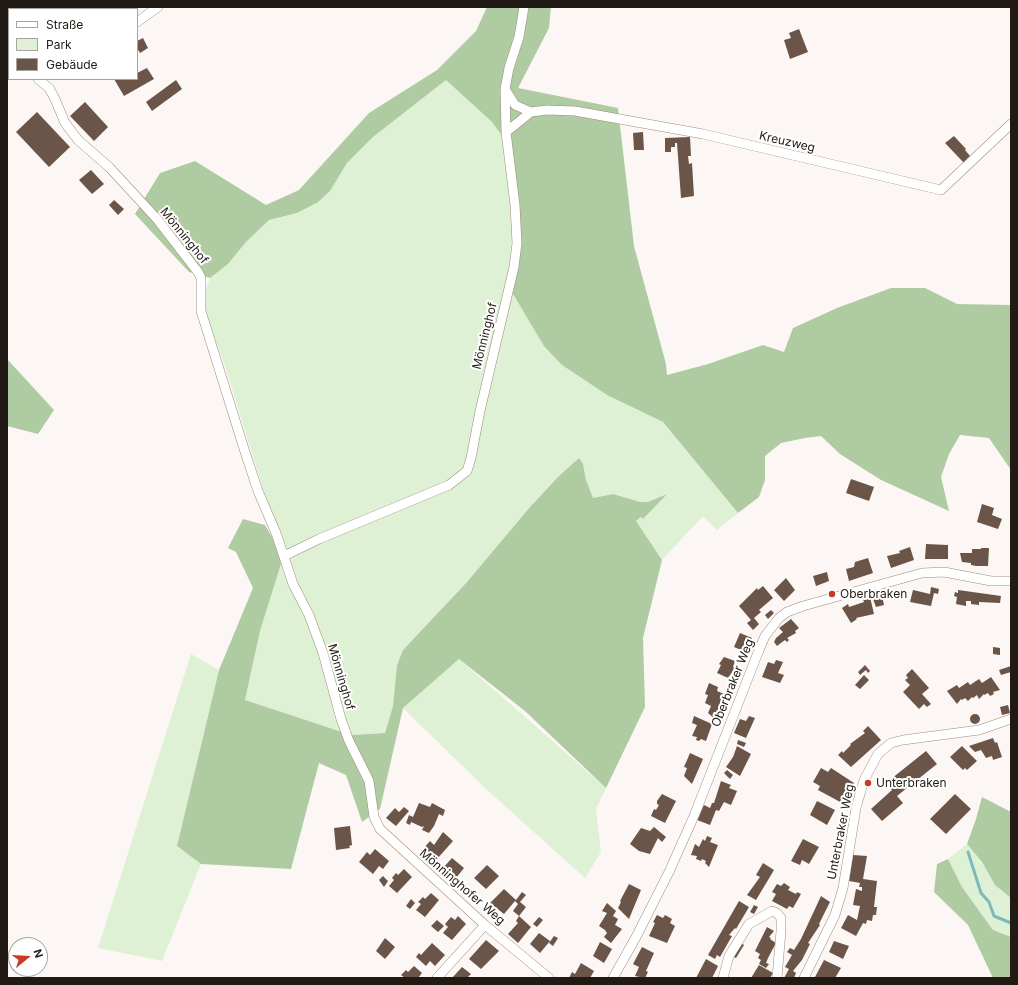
<!DOCTYPE html>
<meta charset="utf-8">
<style>
body{margin:0}
#map{position:relative;width:1018px;height:985px;overflow:hidden;background:#fcf7f4;font-family:Inter,sans-serif}
canvas{display:block}
.frame{position:absolute;inset:0;border:8px solid #211913;pointer-events:none}
.legend{position:absolute;left:8px;top:8px;width:130px;height:72px;box-sizing:border-box;background:#fff;border:1px solid #a6a3a1;margin:0;padding:5px 7px;list-style:none;font-size:12px;color:#211913}
.legend li{display:flex;align-items:center;gap:8px;height:20px}
.legend b{width:20px;border:1px solid #a6a3a1}
.north{position:absolute;left:8px;top:937px;width:40px;height:40px;box-sizing:border-box;background:#fff;border:1px solid #a6a3a1;border-radius:50%;rotate:72deg;font-size:11px;font-weight:700;line-height:16px;text-align:center;color:#211913}
.north::after{content:'';display:block;margin:auto;width:14px;height:18px;background:#c63a26;clip-path:polygon(50% 0,100% 100%,50% 72%,0 100%)}
</style>
<div id="map">
<canvas width="1018" height="985"></canvas>
<div class="frame"></div>
<ul class="legend">
<li><b style="height:5px;background:#fff"></b>Straße</li>
<li><b style="height:11px;background:#def1d5"></b>Park</li>
<li><b style="height:11px;background:#6a5548"></b>Gebäude</li>
</ul>
<div class="north">N</div>
</div>
<script>
const c = document.querySelector('canvas').getContext('2d');
c.lineJoin = 'round';
function paint(path, color) {
  c.fillStyle = color;
  c.fill(path, 'evenodd');
}
function shape(rows) {
  const path = new Path2D();
  for (const r of rows) {
    if (r.length === 3) {
      path.moveTo(r[0] + r[2], r[1]);
      path.arc(r[0], r[1], r[2], 0, 2 * Math.PI);
      continue;
    }
    path.moveTo(r[0], r[1]);
    for (let i = 2; i < r.length; i += 2) path.lineTo(r[i], r[i + 1]);
  }
  return path;
}
function trace(path, color, width, dash) {
  c.strokeStyle = color;
  c.lineWidth = width;
  c.lineCap = dash ? 'butt' : 'round';
  c.setLineDash(dash || []);
  c.stroke(path);
}
function label(font, color, halo, rows, align = 'center') {
  c.font = font + ' Inter,sans-serif';
  c.lineWidth = 4;
  c.setLineDash([]);
  c.textBaseline = 'middle';
  c.strokeStyle = halo;
  c.fillStyle = color;
  for (const [text, x, y, turn = 0] of rows) {
    c.save();
    c.translate(x, y);
    c.rotate((+turn || 0) * Math.PI / 180);
    c.textAlign = isNaN(turn) ? turn : align;
    if (halo) c.strokeText(text, 0, 0);
    c.fillText(text, 0, 0);
    c.restore();
  }
}
const green = shape([
 [446,80,492,122,503,136,562,365,607,395,663,422,738,513,717,530,703,516,662,560,636,521,641,517,643,519,666,494,648,502,640,502,613,494,593,498,586,480,583,464,558,477,530,507,467,582,403,650,397,665,393,706,385,733,351,735,245,700,260,631,286,548,266,499,225,366,204,310,202,301,210,278,228,264,246,242,269,220,297,213,330,191,347,163,373,137],
 [191,654,219,670,177,846,201,864,162,961,98,948],
 [459,659,606,788,596,809,601,852,585,878,485,788,403,708],
 [967,844,982,862,995,885,1011,898,1011,937,993,930,962,887,948,859]
]);
const forest = shape([
 [487,7,551,7,549,28,518,88,618,108,634,246,666,364,667,375,708,364,763,345,784,352,793,328,837,308,891,288,925,288,957,304,1011,305,1011,470,989,438,960,435,949,454,941,477,949,511,881,480,840,454,821,436,805,438,781,443,765,456,765,480,759,497,738,513,663,422,607,395,562,365,544,346,509,287,514,254,513,227,503,137,492,122,446,80,373,137,347,163,330,191,318,202,297,213,269,220,246,242,228,264,210,278,189,272,135,214,160,173,195,161,266,205,299,190,369,113,437,70,476,31],
 [7,359,54,410,38,434,7,426],
 [579,458,583,464,586,480,593,498,613,494,640,502,648,502,667,494,643,519,641,517,636,521,662,560,643,638,645,707,606,788,525,711,459,659,403,708,380,809,362,822,346,775,319,763,291,869,201,864,177,846,219,670,253,588,236,552,228,548,243,519,265,525,272,537,286,548,260,631,245,700,351,735,385,733,393,706,397,665,403,650,467,582,530,507,558,477],
 [982,797,1011,812,1011,898,995,885,982,862,967,844,976,819],
 [948,859,962,887,993,930,1011,937,1011,978,993,978,968,925,934,892,937,864]
]);
const stream = shape([
 [968,852,981,893,989,902,994,916,1011,923]
]);
const building = shape([
 [95,7,119,7,120,9,96,9],
 [799,29,808,52,790,59,784,40,791,38,789,33],
 [143,38,148,48,140,53,137,48,137,41],
 [147,68,154,79,124,96,114,79,137,79,137,73],
 [176,80,182,89,152,111,146,102],
 [85,102,108,127,94,141,70,116],
 [37,112,70,147,49,167,16,132],
 [643,132,644,150,634,150,633,133],
 [954,136,966,149,965,150,970,156,964,163,945,143],
 [690,137,691,156,688,156,689,164,692,163,694,196,681,198,677,143,675,143,675,147,671,147,671,152,665,152,665,138],
 [91,170,104,184,92,194,79,180],
 [114,200,124,209,118,215,109,205],
 [851,479,874,487,869,501,846,493],
 [982,504,994,508,992,515,1002,519,998,529,977,522],
 [926,544,948,545,948,559,925,559],
 [910,547,914,560,891,568,887,556,900,553,899,551],
 [981,548,989,548,988,566,976,566,971,565,971,563,962,562,960,553,972,553,972,549,981,549],
 [868,558,873,573,849,581,846,569,854,567,855,562],
 [827,572,829,581,816,586,813,576],
 [786,578,795,590,784,601,774,590],
 [763,586,773,598,759,610,761,612,754,618,759,624,753,630,747,623,751,620,739,606,757,588,758,590],
 [931,587,939,589,938,594,934,593,931,606,910,602,913,590,930,594],
 [958,590,1001,596,1000,603,979,602,979,605,971,604,971,601,966,601,966,606,956,604,957,597,954,596,955,592,958,593],
 [882,596,884,605,876,607,873,599],
 [870,597,874,614,856,618,857,619,851,623,842,608,848,604,849,607,864,602,863,599],
 [771,610,774,613,768,619,765,615],
 [791,619,799,628,795,631,796,633,787,638,789,640,787,642,785,640,777,646,774,642,776,638,783,632,779,628],
 [740,633,752,638,746,652,734,647],
 [993,647,1000,648,1000,655,993,654],
 [724,657,735,661,733,667,735,668,728,678,717,673,721,665,719,664],
 [776,660,783,662,778,673,784,675,780,683,762,677,768,662,774,664],
 [865,665,870,671,868,673,866,670,860,675,858,672],
 [1011,666,1011,672,1001,675,999,670],
 [912,669,929,688,922,694,931,704,927,707,924,704,919,709,903,692,910,685,905,680,908,678,906,675],
 [864,675,869,680,860,689,855,685],
 [991,677,1000,690,993,692,994,694,990,696,988,693,984,695,984,694,979,699,977,695,973,698,972,697,968,701,965,698,962,700,961,699,957,704,947,691,957,685,959,688,968,682,970,685,979,679,982,683],
 [709,683,718,687,717,691,724,694,715,719,708,713,711,706,705,703,708,695,705,694],
 [1008,705,1010,713,1002,715,1000,707],
 [975,719,5],
 [694,716,712,724,706,741,701,739,699,741,696,740,697,737,692,736,697,725,692,723],
 [749,716,755,718,746,738,734,733,740,719,746,721],
 [868,726,881,740,851,767,838,755,842,751,843,753,851,745,850,744,865,733,863,731],
 [993,738,995,743,997,742,1002,757,993,760,992,756,986,758,981,750,975,752,969,746],
 [738,740,746,743,744,747,737,744],
 [737,746,751,754,740,776,726,767,733,757],
 [962,746,977,761,967,770,965,768,963,770,950,757],
 [926,751,937,764,897,796,903,803,882,821,871,809,892,790,886,783],
 [690,753,703,759,692,784,684,776,687,768,684,767],
 [821,768,828,772,831,768,854,783,842,803,818,790,820,786,813,782],
 [727,770,733,775,730,779,724,773],
 [721,781,731,785,729,788,737,791,731,805,724,802,719,811,716,810,710,825,697,820,704,805,710,808,712,803,714,803],
 [662,794,676,801,665,823,651,816,654,809,656,810,659,805,657,804,657,801],
 [955,794,971,809,946,834,930,819],
 [817,801,835,810,827,825,810,815],
 [419,803,430,807,432,803,445,810,443,816,439,814,434,826,429,833,422,830,424,826,422,827,411,822,410,825,406,823,409,815,413,817],
 [404,807,409,811,396,826,386,818,395,808,399,812],
 [350,826,352,845,349,846,350,848,336,850,334,828],
 [654,827,666,837,662,842,658,838,650,854,639,851,630,844,641,828,650,831],
 [443,832,453,841,437,859,424,848,430,841,434,845],
 [707,836,712,838,710,842,718,845,709,867,705,863,706,861,702,859,701,861,696,859,697,856,691,855,695,844,699,847,703,839,705,841],
 [803,839,819,847,809,864,802,860,800,865,791,861],
 [375,849,389,861,383,869,379,866,373,874,359,862,367,852,370,855],
 [853,855,867,856,863,879,877,881,874,907,877,907,876,915,873,915,872,921,867,920,866,924,863,923,856,936,841,928,848,915,857,920,860,906,853,905,856,889,862,891,862,887,859,887,860,883,849,881],
 [452,858,464,868,456,878,445,871,446,870,443,868],
 [763,863,774,870,756,900,747,895,760,877,756,875],
 [487,865,499,876,486,889,474,878],
 [404,869,412,877,397,893,389,886,394,880,392,878,396,873,398,875],
 [383,876,388,881,384,887,379,880],
 [784,883,790,887,788,890,796,894,797,892,801,894,793,908,789,906,787,909,772,901,776,894,772,892,777,884,781,886],
 [629,884,641,890,629,919,618,908,621,902,620,901],
 [504,889,516,900,522,892,526,895,520,902,526,907,519,916,513,911,518,904,515,901,504,914,490,903],
 [431,893,439,900,425,917,416,910,421,904,418,902,423,897,425,899],
 [821,896,830,902,819,924,820,925,808,943,810,944,802,960,793,971,796,973,794,978,784,978,789,969,785,967,792,955,787,952,790,948,794,950,801,939],
 [411,899,415,903,410,909,406,906],
 [739,901,749,907,736,929,735,928,729,935,732,936,720,957,717,955,715,959,708,955],
 [607,903,616,911,613,916,618,919,615,925,622,929,611,943,604,937,607,933,605,930,599,926,607,913,602,911],
 [754,905,758,907,754,914,750,912],
 [657,915,663,918,665,915,672,919,670,923,675,926,667,943,649,936,655,923,653,922],
 [458,916,466,924,452,940,443,933,448,927,445,924,451,917,455,920],
 [519,916,531,927,518,943,508,934,518,923,516,921],
 [539,917,543,920,537,927,533,924],
 [437,920,444,926,438,932,431,926],
 [767,927,774,931,769,937,771,938,770,939,776,943,768,958,766,963,769,964,766,968,759,964,761,960,758,958,760,954,755,951],
 [539,933,550,941,540,953,530,944],
 [554,936,558,938,553,946,549,943],
 [385,938,395,947,385,959,376,951],
 [486,940,499,951,481,969,469,959],
 [834,941,849,946,843,959,829,952],
 [600,942,612,949,604,963,593,956],
 [432,943,445,955,435,966,430,961,426,966,416,957,419,953,421,955],
 [741,943,744,945,736,958,732,956],
 [642,947,654,953,646,971,648,972,645,978,635,976,639,967,633,964],
 [706,959,718,966,712,978,696,978],
 [824,960,841,968,835,978,815,977],
 [581,963,594,971,590,978,569,978,572,972,575,974],
 [759,965,773,973,770,978,751,978],
 [414,966,422,973,418,978,405,978,401,975,406,970,408,972],
 [462,967,471,974,467,978,452,978]
]);
const street = shape([
 [137,22,158,7],
 [7,55,9,56],
 [38,79,49,88,55,99,65,123,78,140,109,167,134,194,157,219,198,272,201,278,201,311,245,452,258,491,276,533,293,584,309,615,323,653,341,719,349,741,369,781,374,817,380,829,485,925,549,978],
 [507,92,515,105,531,112,547,110,575,111,703,134,941,190,1011,124],
 [506,132,531,112],
 [284,556,319,539,449,485,467,471,471,458,480,411,514,267,517,243,515,205,506,132,505,89,509,68,519,37,524,7],
 [437,978,485,925],
 [613,978,636,937,669,872,694,816,759,650,765,636,779,618,787,612,803,606,922,573,944,572,991,581,1011,581],
 [723,978,729,956,749,924,772,911,777,913,781,918,781,931,777,978],
 [804,978,835,915,843,888,856,808,864,780,878,754,891,743,903,740,979,730,1011,719]
]);
const markers = [
 [832,594,4,"#c63a26"],
 [868,783,4,"#c63a26"]
];
const streetNames = [
 ["Kreuzweg",787,142,13],
 ["Mönninghof",184,236,51],
 ["Mönninghof",485,336,-76],
 ["Mönninghof",341,677,74],
 ["Oberbraker Weg",733,683,-68],
 ["Unterbraker Weg",841,832,-79],
 ["Mönninghofer Weg",462,887,41]
];
const poiNames = [
 ["Oberbraken",840,594],
 ["Unterbraken",876,783]
];
paint(green, '#def1d5');
paint(forest, '#afcba2');
trace(stream, '#7cbabe', 3);
paint(building, '#6a5548');
trace(street, '#a08a7c', 10);
trace(street, '#fff', 9);
for (const [x, y, r, color] of markers) {
  const dot = new Path2D();
  dot.arc(x, y, r, 0, 2 * Math.PI);
  c.fillStyle = color;
  c.fill(dot);
  trace(dot, '#fff', 1.5);
}
label('12px', '#211913', '#fff', streetNames);
label('12px', '#211913', '#fff', poiNames, 'left');
</script>
